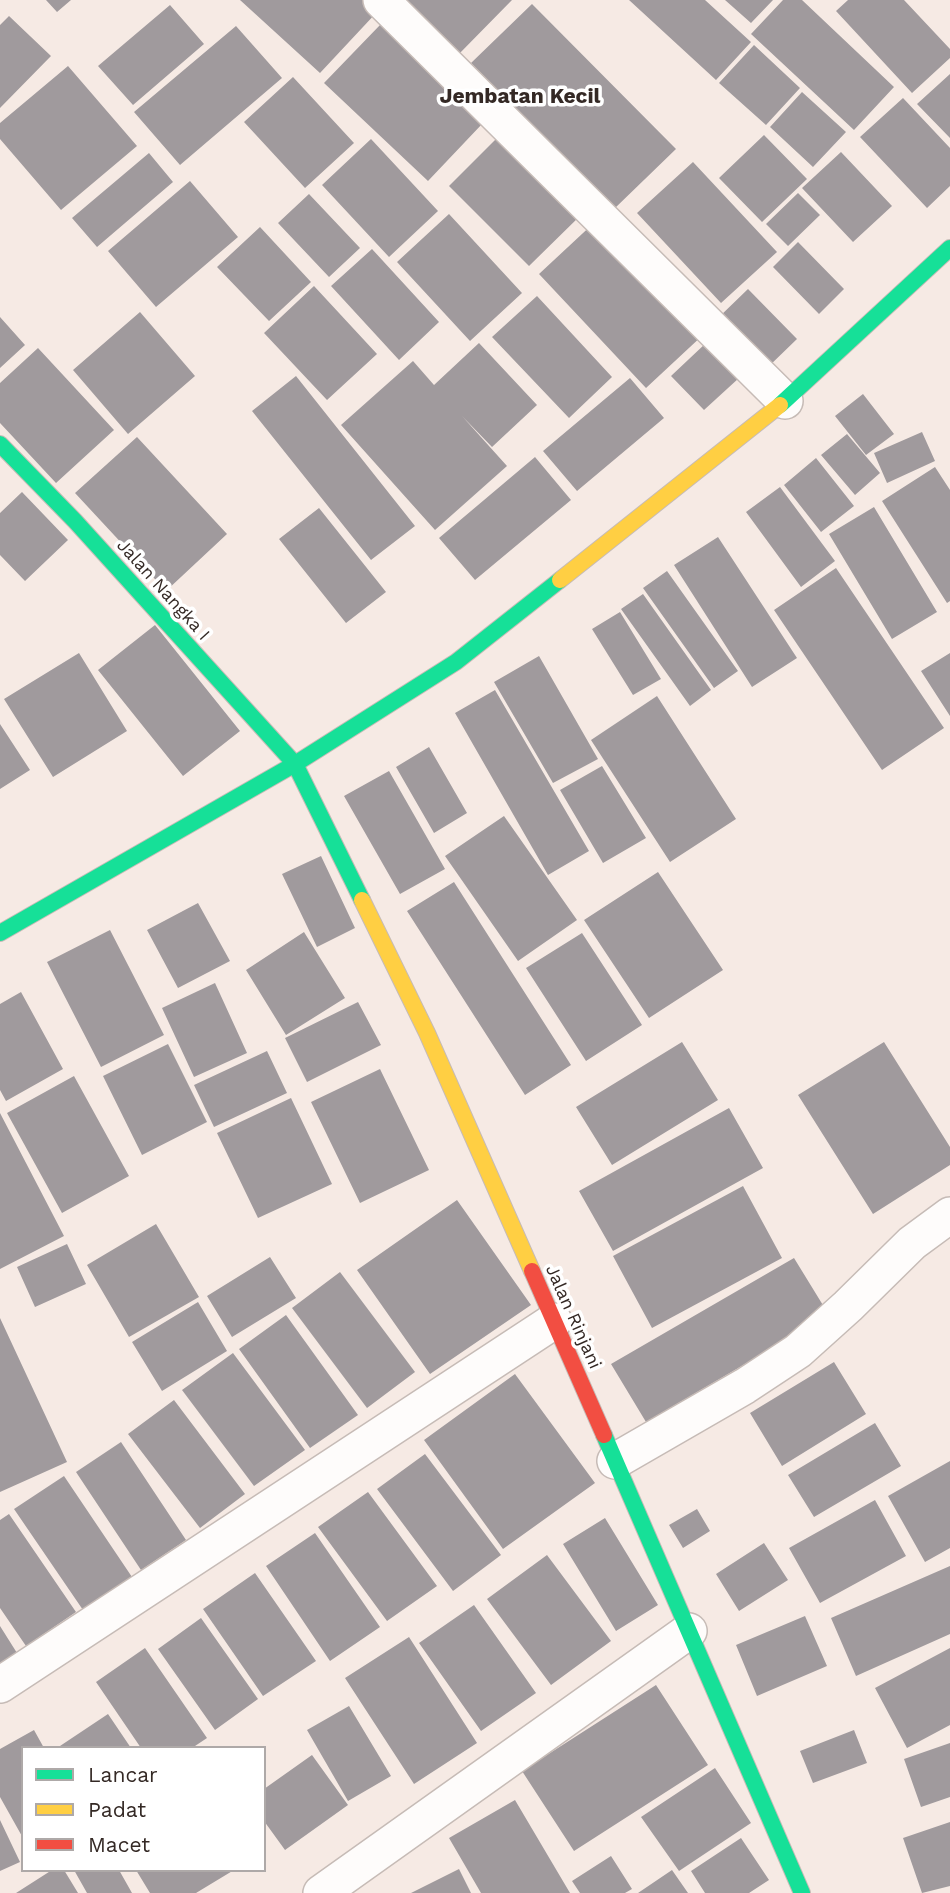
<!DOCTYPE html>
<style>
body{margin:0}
#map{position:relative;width:950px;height:1893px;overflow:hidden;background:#f6eae4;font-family:"Work Sans",sans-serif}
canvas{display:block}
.legend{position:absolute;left:21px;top:1746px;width:245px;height:126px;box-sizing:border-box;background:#fff;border:2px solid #aea9a8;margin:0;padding:9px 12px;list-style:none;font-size:21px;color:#342925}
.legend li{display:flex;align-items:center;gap:14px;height:35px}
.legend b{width:35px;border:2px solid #aea9a8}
</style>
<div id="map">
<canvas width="950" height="1893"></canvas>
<ul class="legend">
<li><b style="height:9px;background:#16e098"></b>Lancar</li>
<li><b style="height:9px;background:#ffcf43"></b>Padat</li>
<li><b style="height:9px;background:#f24e42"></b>Macet</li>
</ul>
</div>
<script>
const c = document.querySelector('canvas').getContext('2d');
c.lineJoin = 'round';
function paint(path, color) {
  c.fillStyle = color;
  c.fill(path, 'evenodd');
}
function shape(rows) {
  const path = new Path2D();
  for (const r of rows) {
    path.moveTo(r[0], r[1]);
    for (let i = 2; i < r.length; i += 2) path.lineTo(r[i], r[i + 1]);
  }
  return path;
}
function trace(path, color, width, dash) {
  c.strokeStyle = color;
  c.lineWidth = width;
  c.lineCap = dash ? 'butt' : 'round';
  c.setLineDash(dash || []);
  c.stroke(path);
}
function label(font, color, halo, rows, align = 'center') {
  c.font = font + ' "Work Sans",sans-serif';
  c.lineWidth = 7;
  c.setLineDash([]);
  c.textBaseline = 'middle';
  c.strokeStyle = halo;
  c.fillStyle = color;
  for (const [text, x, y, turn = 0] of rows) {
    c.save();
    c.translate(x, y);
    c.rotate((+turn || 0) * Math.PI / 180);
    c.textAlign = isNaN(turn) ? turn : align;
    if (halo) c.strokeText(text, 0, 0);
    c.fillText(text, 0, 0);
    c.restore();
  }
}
const building = shape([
 [46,0,71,0,57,12],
 [240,0,364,0,377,12,320,73],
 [401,0,512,0,458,55],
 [629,0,705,0,751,42,716,80],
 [725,0,773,0,751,23],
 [783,0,802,0,894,87,854,130,751,34],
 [848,0,904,0,950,49,950,58,912,93,836,11],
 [532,4,676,149,614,209,471,63],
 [170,5,204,44,133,105,98,66],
 [9,16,51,56,0,108,0,25],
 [380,25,483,123,428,181,324,83],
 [236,26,282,78,180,165,134,112],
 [754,45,800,88,766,125,719,83],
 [68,66,137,146,61,210,0,139,0,123],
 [950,74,950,138,917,104],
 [293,77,354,143,305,188,244,122],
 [802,92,846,132,813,167,770,127],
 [903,98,950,148,950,186,927,208,860,137],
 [502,133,582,214,529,266,449,186],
 [764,135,807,179,762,222,719,178],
 [371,139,438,211,389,257,322,185],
 [841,152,892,206,853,242,802,188],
 [149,153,173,182,97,247,72,218],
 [693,162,777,252,721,303,637,213],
 [190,181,238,237,156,307,108,251],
 [798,193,820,215,788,246,766,224],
 [309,194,360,248,329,277,278,223],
 [449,214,522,293,470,341,397,262],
 [597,220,704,334,646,388,539,274],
 [260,227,311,282,269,321,217,267],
 [798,242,844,289,819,314,773,267],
 [372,249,439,322,399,360,331,286],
 [314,286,377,354,327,400,264,333],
 [748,289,797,339,766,369,717,319],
 [537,296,612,377,569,418,492,337],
 [140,312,195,376,128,434,73,370],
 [0,317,25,345,0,368],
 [479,343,537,405,492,447,462,416,507,466,435,530,341,425,413,361,434,385],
 [706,343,739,378,704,410,671,376],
 [38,348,114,430,56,483,0,423,0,383],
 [296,376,415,526,371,560,252,411],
 [630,378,664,418,577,491,543,451],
 [863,394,894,434,866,455,835,416],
 [922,432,935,461,887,483,874,453],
 [847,434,880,473,855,495,821,455],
 [137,437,227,534,166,591,75,493],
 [535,457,571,500,475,580,439,538],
 [816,458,854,506,821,532,784,485],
 [935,467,950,490,950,601,947,603,882,501],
 [780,487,835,561,801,587,746,512],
 [22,492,68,540,25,581,0,555,0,513],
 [874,507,937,612,892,639,829,534],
 [319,508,386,592,346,623,279,539],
 [718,537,797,658,752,687,674,565],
 [836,568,944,728,882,770,774,610],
 [667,571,738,671,714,688,643,588],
 [643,594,711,690,690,706,621,609],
 [620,612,661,679,633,695,592,629],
 [155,625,240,731,183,776,98,670],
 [79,653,127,731,53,777,4,699],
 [950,653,950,716,921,671],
 [539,656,598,759,553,783,494,682],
 [495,690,589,851,548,875,455,713],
 [657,696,736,819,670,862,591,740],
 [0,724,30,770,0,789],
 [429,747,467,813,434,833,396,767],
 [602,766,646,838,603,863,560,790],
 [389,771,445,869,400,894,344,796],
 [504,816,577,920,518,961,445,856],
 [321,856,355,928,317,947,282,874],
 [658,872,723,970,649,1018,584,920],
 [454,882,571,1065,525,1095,407,911],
 [198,903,230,961,178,988,147,930],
 [110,930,164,1035,101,1067,47,962],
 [304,932,345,998,286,1035,246,970],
 [582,933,642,1025,586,1061,526,968],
 [215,983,247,1053,194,1077,162,1008],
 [21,992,63,1069,6,1101,0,1090,0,1004],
 [358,1002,381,1045,307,1082,285,1038],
 [682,1042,718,1100,612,1165,576,1107],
 [884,1042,950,1147,950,1165,873,1214,798,1095],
 [168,1044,207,1122,142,1155,103,1076],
 [267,1051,287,1093,214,1127,194,1085],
 [380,1069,429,1170,360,1203,311,1102],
 [74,1076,129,1176,62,1213,7,1113],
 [291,1098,332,1184,258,1218,217,1133],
 [729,1108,763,1168,613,1251,579,1191],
 [0,1113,64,1236,0,1269],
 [743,1186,782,1258,652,1328,613,1256],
 [457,1200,531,1305,430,1374,357,1270],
 [156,1224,199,1297,129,1337,87,1265],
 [67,1244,86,1284,35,1307,17,1267],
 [270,1257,296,1298,232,1337,207,1296],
 [794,1258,829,1315,646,1422,611,1364],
 [340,1272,415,1372,367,1408,292,1308],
 [198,1302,227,1351,162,1391,132,1342],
 [286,1315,358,1415,310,1448,239,1349],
 [0,1318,67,1462,0,1492],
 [233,1353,305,1450,254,1486,182,1390],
 [834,1362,866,1414,782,1466,750,1413],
 [515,1374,595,1483,503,1549,424,1440],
 [174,1400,245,1494,200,1528,128,1434],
 [875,1423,901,1466,814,1517,788,1475],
 [121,1442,186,1540,141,1570,76,1472],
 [425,1454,501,1555,453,1591,377,1489],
 [950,1461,950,1548,925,1562,888,1496],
 [64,1476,132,1577,83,1610,14,1509],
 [368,1492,437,1586,387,1621,318,1527],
 [875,1500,906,1556,820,1603,789,1548],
 [697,1509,710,1531,683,1548,669,1525],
 [9,1514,76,1612,26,1646,0,1608,0,1520],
 [605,1518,658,1605,616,1631,563,1544],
 [315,1533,380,1627,330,1661,266,1566],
 [764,1543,788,1580,739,1611,716,1574],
 [547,1555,611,1641,551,1685,487,1599],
 [950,1566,950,1634,856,1676,831,1618],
 [255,1573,316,1661,263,1696,203,1609],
 [474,1605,536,1693,481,1731,419,1643],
 [805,1616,827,1666,757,1696,736,1645],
 [201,1618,258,1699,215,1730,158,1649],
 [0,1626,17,1653,0,1663],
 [409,1637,477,1743,414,1784,345,1678],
 [145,1648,207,1738,192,1748,141,1748,96,1682],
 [950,1648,950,1725,907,1748,875,1688],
 [656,1685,708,1765,574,1851,522,1771],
 [349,1706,391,1776,348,1801,307,1730],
 [108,1714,131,1748,57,1748],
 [34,1730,44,1748,23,1748,23,1838,0,1797,0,1749],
 [854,1730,867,1763,813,1783,800,1751],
 [950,1743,950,1797,921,1807,904,1759],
 [312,1755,348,1805,285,1850,264,1821,264,1789],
 [715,1768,751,1823,679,1871,641,1817],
 [515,1800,570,1893,481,1893,449,1838],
 [0,1820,20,1862,0,1871],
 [950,1822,950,1886,922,1893,903,1838],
 [741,1838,769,1880,749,1893,705,1893,691,1871],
 [611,1856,632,1889,625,1893,580,1893,572,1881],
 [459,1869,471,1893,411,1893],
 [52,1870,64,1870,78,1893,16,1893],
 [74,1870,119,1870,132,1893,87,1893],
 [136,1870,234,1870,196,1893,150,1893],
 [672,1870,688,1893,638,1893]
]);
const street = shape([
 [381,0,785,401],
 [615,1461,745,1386,798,1351,848,1306,912,1243,950,1215],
 [0,1685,554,1321],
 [321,1893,689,1631]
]);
const fast = shape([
 [780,405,950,248],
 [0,444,75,521,295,764,362,900],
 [0,933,295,764,456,662,560,580],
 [604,1435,802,1893]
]);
const slow = shape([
 [560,580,780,405],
 [362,900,427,1033,532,1271]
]);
const jam = shape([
 [532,1271,604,1435]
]);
const streetNames = [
 ["Jalan Nangka I",163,590,48],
 ["Jalan Rinjani",573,1317,66]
];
const quarterNames = [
 ["Jembatan Kecil",520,97]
];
paint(building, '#a09a9d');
trace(street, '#c6bbb6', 38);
trace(fast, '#c6bbb6', 18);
trace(slow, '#c6bbb6', 18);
trace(jam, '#c6bbb6', 18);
trace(street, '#fefcfb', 35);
trace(fast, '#16e098', 16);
trace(slow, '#ffcf43', 16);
trace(jam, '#f24e42', 16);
label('18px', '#342925', '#fff', streetNames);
label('bold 21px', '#342925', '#fff', quarterNames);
</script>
